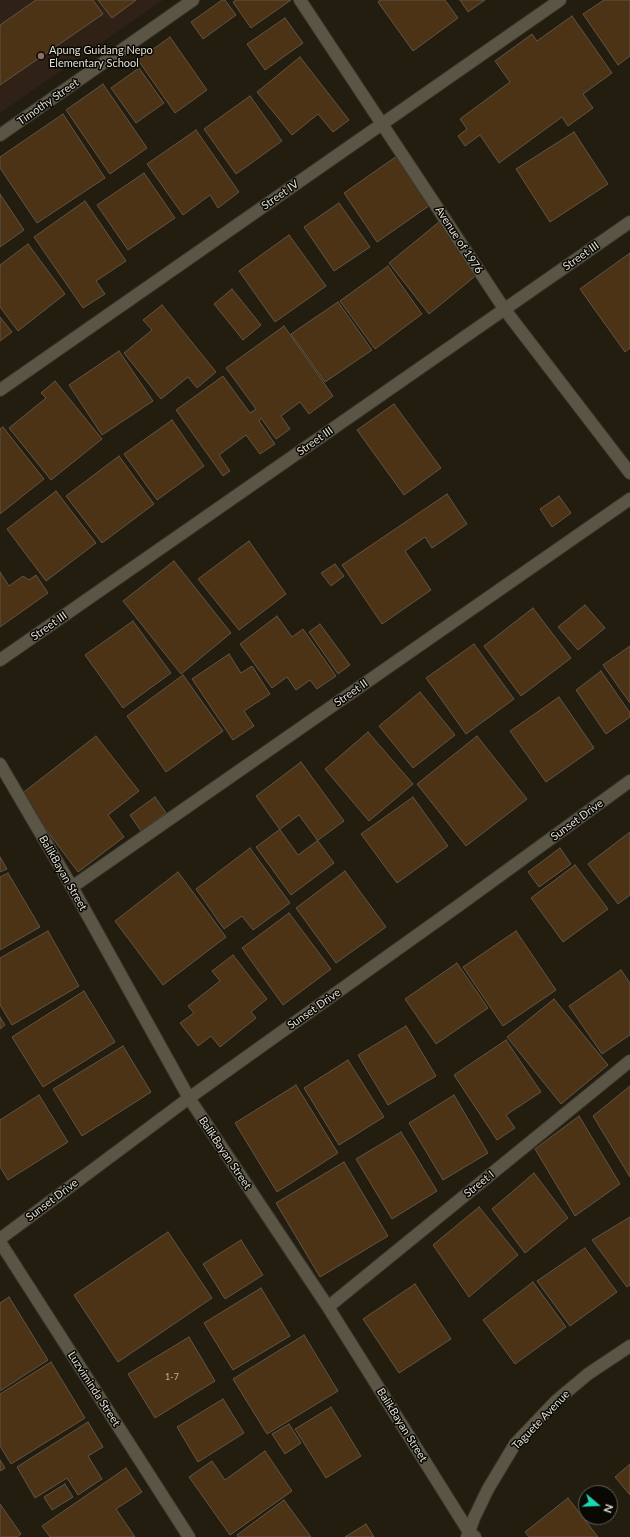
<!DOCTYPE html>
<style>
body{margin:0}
#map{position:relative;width:630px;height:1537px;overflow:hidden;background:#221d0e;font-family:Lato,sans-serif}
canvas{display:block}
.north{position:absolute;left:578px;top:1485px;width:40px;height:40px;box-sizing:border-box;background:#090803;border:1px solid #5f5d56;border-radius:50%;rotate:109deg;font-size:11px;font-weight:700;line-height:16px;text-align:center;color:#e0ddd3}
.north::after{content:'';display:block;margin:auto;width:14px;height:18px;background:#1cd5b1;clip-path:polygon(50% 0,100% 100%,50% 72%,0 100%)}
</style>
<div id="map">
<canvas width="630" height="1537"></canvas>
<div class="north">N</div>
</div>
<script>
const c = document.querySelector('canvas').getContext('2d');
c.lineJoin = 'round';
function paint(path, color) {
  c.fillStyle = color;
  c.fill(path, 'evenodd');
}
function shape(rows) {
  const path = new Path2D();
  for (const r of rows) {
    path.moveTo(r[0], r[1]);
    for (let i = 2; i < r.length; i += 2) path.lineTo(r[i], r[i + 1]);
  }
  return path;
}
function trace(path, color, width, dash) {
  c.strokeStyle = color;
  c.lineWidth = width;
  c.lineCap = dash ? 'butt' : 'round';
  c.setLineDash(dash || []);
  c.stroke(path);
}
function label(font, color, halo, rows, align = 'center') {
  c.font = font + ' Lato,sans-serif';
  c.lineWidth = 3;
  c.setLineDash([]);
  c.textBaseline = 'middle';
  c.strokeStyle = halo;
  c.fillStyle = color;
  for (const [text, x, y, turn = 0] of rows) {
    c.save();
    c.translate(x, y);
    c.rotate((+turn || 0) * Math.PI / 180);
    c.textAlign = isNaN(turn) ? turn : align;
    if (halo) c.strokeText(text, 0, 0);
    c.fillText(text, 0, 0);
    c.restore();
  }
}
const education = shape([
 [0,0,163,0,0,113]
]);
const building = shape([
 [36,0,93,0,103,14,0,85,0,25,36,0],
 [98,0,136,0,112,18,98,0],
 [222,0,225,0,236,15,203,39,191,22,222,0],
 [236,0,291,0,251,28,233,2,236,0],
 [380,0,445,0,458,18,413,51,378,2,380,0],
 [460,0,485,0,468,12,460,0],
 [604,0,630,0,630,56,618,65,583,14,604,0],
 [572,16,612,73,583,94,593,108,568,126,562,117,499,163,480,135,465,146,458,136,467,129,460,119,510,82,495,61,532,34,537,41,572,16],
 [285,18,303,43,265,70,247,44,285,18],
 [170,37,207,90,175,113,138,60,170,37],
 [300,57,349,120,333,132,318,114,292,135,257,92,300,57],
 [139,68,164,103,136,123,111,88,139,68],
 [103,84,147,148,110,174,66,110,103,84],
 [250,96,282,141,236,174,204,129,250,96],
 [63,114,105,178,37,223,0,168,0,157,63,114],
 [196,130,239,192,218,208,210,195,183,215,147,164,196,130],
 [574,132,608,184,550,222,516,169,574,132],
 [397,156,430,205,377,242,344,193,397,156],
 [144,173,175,218,128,250,97,205,144,173],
 [0,194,24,230,0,247,0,194],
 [85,201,126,261,96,281,105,294,83,308,34,237,85,201],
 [339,203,370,247,334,271,304,227,339,203],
 [439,222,479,273,429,314,389,263,439,222],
 [289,235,326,286,275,322,239,271,289,235],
 [28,244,65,294,18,331,0,307,0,265,28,244],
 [630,253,630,348,625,352,580,289,630,253],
 [388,266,422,314,375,349,340,301,388,266],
 [232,289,261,325,243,340,214,304,232,289],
 [338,302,372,350,325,382,291,334,338,302],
 [162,305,216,372,197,388,188,377,161,399,124,353,152,330,143,320,162,305],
 [0,317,12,332,0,341,0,317],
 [284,326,333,396,309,414,300,402,281,416,290,429,276,439,261,418,259,421,275,444,260,454,246,435,219,455,230,471,223,476,176,410,223,376,250,413,256,409,226,368,284,326],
 [119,351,153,401,102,435,69,385,119,351],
 [55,381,102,439,51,480,9,428,46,398,41,393,55,381],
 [394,404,441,468,404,495,357,430,394,404],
 [172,420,204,466,157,500,124,454,172,420],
 [3,427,44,479,0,514,0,429,3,427],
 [119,456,154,504,102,543,66,496,119,456],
 [56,491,96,543,46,581,7,529,56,491],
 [447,494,467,524,432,548,425,537,405,551,431,590,382,624,342,565,447,494],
 [559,496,571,513,552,527,540,509,559,496],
 [249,541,286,594,239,630,198,579,249,541],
 [174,561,231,633,181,674,123,601,174,561],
 [335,564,344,576,331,586,321,573,335,564],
 [0,572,9,586,23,576,29,580,36,575,48,593,0,627,0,572],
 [585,605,605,628,578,650,558,627,585,605],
 [533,608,571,658,521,696,484,646,533,608],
 [277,616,292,637,303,629,336,676,317,689,310,680,296,690,287,677,272,688,240,644,277,616],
 [133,621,171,673,123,708,85,655,133,621],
 [320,624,350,665,338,674,309,632,320,624],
 [474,644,514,699,466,734,426,678,474,644],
 [630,646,630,703,603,665,630,646],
 [229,654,241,673,252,666,270,694,244,711,254,726,233,740,192,679,229,654],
 [601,671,630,713,630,717,606,734,576,690,601,671],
 [183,675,223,731,166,772,127,716,183,675],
 [420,692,455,735,413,768,379,726,420,692],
 [559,697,594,748,546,782,510,731,559,697],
 [368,732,413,784,369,821,325,769,368,732],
 [96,736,139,791,108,815,124,837,78,872,20,795,96,736],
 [477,736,527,799,466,846,417,784,477,736],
 [301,762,344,821,298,855,256,796,301,762],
 [155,797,166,813,141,831,130,815,155,797],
 [413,797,448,846,397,883,361,834,413,797],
 [299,815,334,863,291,895,256,847,299,815],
 [630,832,630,895,618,904,588,864,630,832],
 [250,848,290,903,253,930,242,916,224,929,196,889,250,848],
 [560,848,571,864,539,887,528,872,560,848],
 [0,857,7,869,0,872,0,857],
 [575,865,608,909,563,942,531,898,575,865],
 [345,871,386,927,336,963,296,908,345,871],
 [178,872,226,937,163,985,115,921,178,872],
 [8,873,40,927,0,950,0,877,8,873],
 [289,913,331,969,283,1005,242,948,289,913],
 [48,931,79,986,12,1025,0,1005,0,958,48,931],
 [516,931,556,990,503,1026,463,967,516,931],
 [233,955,267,999,251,1012,256,1018,220,1047,211,1036,198,1046,180,1023,194,1013,188,1006,220,981,212,971,233,955],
 [457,963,488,1008,436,1044,405,999,457,963],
 [621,970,630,983,630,1035,602,1054,569,1006,621,970],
 [84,991,115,1042,43,1087,12,1037,84,991],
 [554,999,608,1065,561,1104,507,1037,554,999],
 [0,1017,5,1025,0,1029,0,1017],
 [406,1026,436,1076,388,1105,358,1055,406,1026],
 [506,1040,541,1092,506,1115,515,1128,497,1140,454,1075,506,1040],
 [123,1046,151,1092,82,1136,53,1089,123,1046],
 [348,1060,384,1117,339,1145,304,1088,348,1060],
 [296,1085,338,1153,277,1192,235,1123,296,1085],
 [630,1086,630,1177,593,1116,630,1086],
 [39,1095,68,1142,8,1180,0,1167,0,1120,39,1095],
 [454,1095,488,1153,443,1180,409,1123,454,1095],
 [579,1116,620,1184,575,1216,535,1149,579,1116],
 [401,1132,437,1191,392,1219,356,1159,401,1132],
 [344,1162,388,1236,320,1277,276,1203,344,1162],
 [534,1173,568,1218,525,1253,492,1209,534,1173],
 [479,1207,518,1255,469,1297,433,1245,479,1207],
 [630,1217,630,1285,627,1287,592,1240,630,1217],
 [168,1232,212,1298,118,1362,74,1295,168,1232],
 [241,1240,263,1275,225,1299,203,1264,241,1240],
 [585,1248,617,1292,570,1326,537,1281,585,1248],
 [533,1282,566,1327,515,1364,483,1320,533,1282],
 [415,1284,451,1339,399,1373,363,1319,415,1284],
 [261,1288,290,1336,233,1370,204,1323,261,1288],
 [9,1297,48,1360,0,1391,0,1303,9,1297],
 [304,1335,338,1391,267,1434,233,1379,304,1335],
 [189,1337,215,1381,155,1418,128,1374,189,1337],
 [51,1362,85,1418,11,1464,0,1446,0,1394,51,1362],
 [223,1399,244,1433,198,1462,177,1427,223,1399],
 [331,1407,361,1456,326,1478,295,1429,331,1407],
 [88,1422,103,1447,88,1456,102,1479,78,1495,67,1478,35,1498,17,1467,88,1422],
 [289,1424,301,1443,285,1454,272,1434,289,1424],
 [265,1451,292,1491,230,1535,189,1477,212,1461,225,1480,265,1451],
 [0,1460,5,1468,0,1471,0,1460],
 [630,1464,630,1495,615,1477,630,1464],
 [126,1468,142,1492,116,1509,135,1537,50,1537,42,1526,126,1468],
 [65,1484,73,1497,52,1510,44,1497,65,1484],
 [568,1498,598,1537,529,1537,525,1532,568,1498],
 [284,1500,311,1537,238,1537,237,1535,284,1500],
 [0,1504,21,1534,17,1537,0,1537,0,1504],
 [366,1524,374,1537,345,1537,366,1524]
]);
const minor = shape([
 [300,0,505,310,630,473],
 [0,135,193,0],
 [0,390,560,0],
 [0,660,630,222],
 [0,764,72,887,189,1098,328,1307,469,1532,475,1537],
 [72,887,630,499],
 [0,1239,189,1098,458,906,630,781],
 [0,1242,189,1537],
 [328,1307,630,1061],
 [467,1537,474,1518,488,1489,515,1444,557,1400,588,1374,630,1346]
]);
const markers = [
 [41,56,4,"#8d6e63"]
];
const numberNames = [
 ["1-7",172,1377]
];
const poiNames = [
 ["Apung Guidang Nepo",49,50],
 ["Elementary School",49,63]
];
const streetNames = [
 ["Timothy Street",48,102,-35],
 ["Street IV",280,195,-35],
 ["Avenue of 1976",459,240,57],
 ["Street III",581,256,-35],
 ["Street III",315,441,-35],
 ["Street III",49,626,-35],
 ["Street II",351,693,-35],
 ["Sunset Drive",577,820,-36],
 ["BalikBayan Street",63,873,60],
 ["Sunset Drive",314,1009,-35],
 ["BalikBayan Street",225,1153,56],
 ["Street I",479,1184,-39],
 ["Sunset Drive",52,1200,-37],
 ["Luzviminda Street",94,1389,57],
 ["Taguete Avenue",541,1420,-46],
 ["BalikBayan Street",402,1425,58]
];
paint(education, '#302116');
paint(building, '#4c3315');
trace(building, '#615547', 1);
trace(minor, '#3a362e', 14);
trace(minor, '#5a5544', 12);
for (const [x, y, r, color] of markers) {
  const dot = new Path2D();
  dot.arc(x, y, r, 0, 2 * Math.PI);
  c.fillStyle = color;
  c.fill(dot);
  trace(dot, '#090803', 1.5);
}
label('9px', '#bbb2a4', null, numberNames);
label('11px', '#e0ddd3', '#090803', poiNames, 'left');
label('11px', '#e0ddd3', '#090803', streetNames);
</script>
